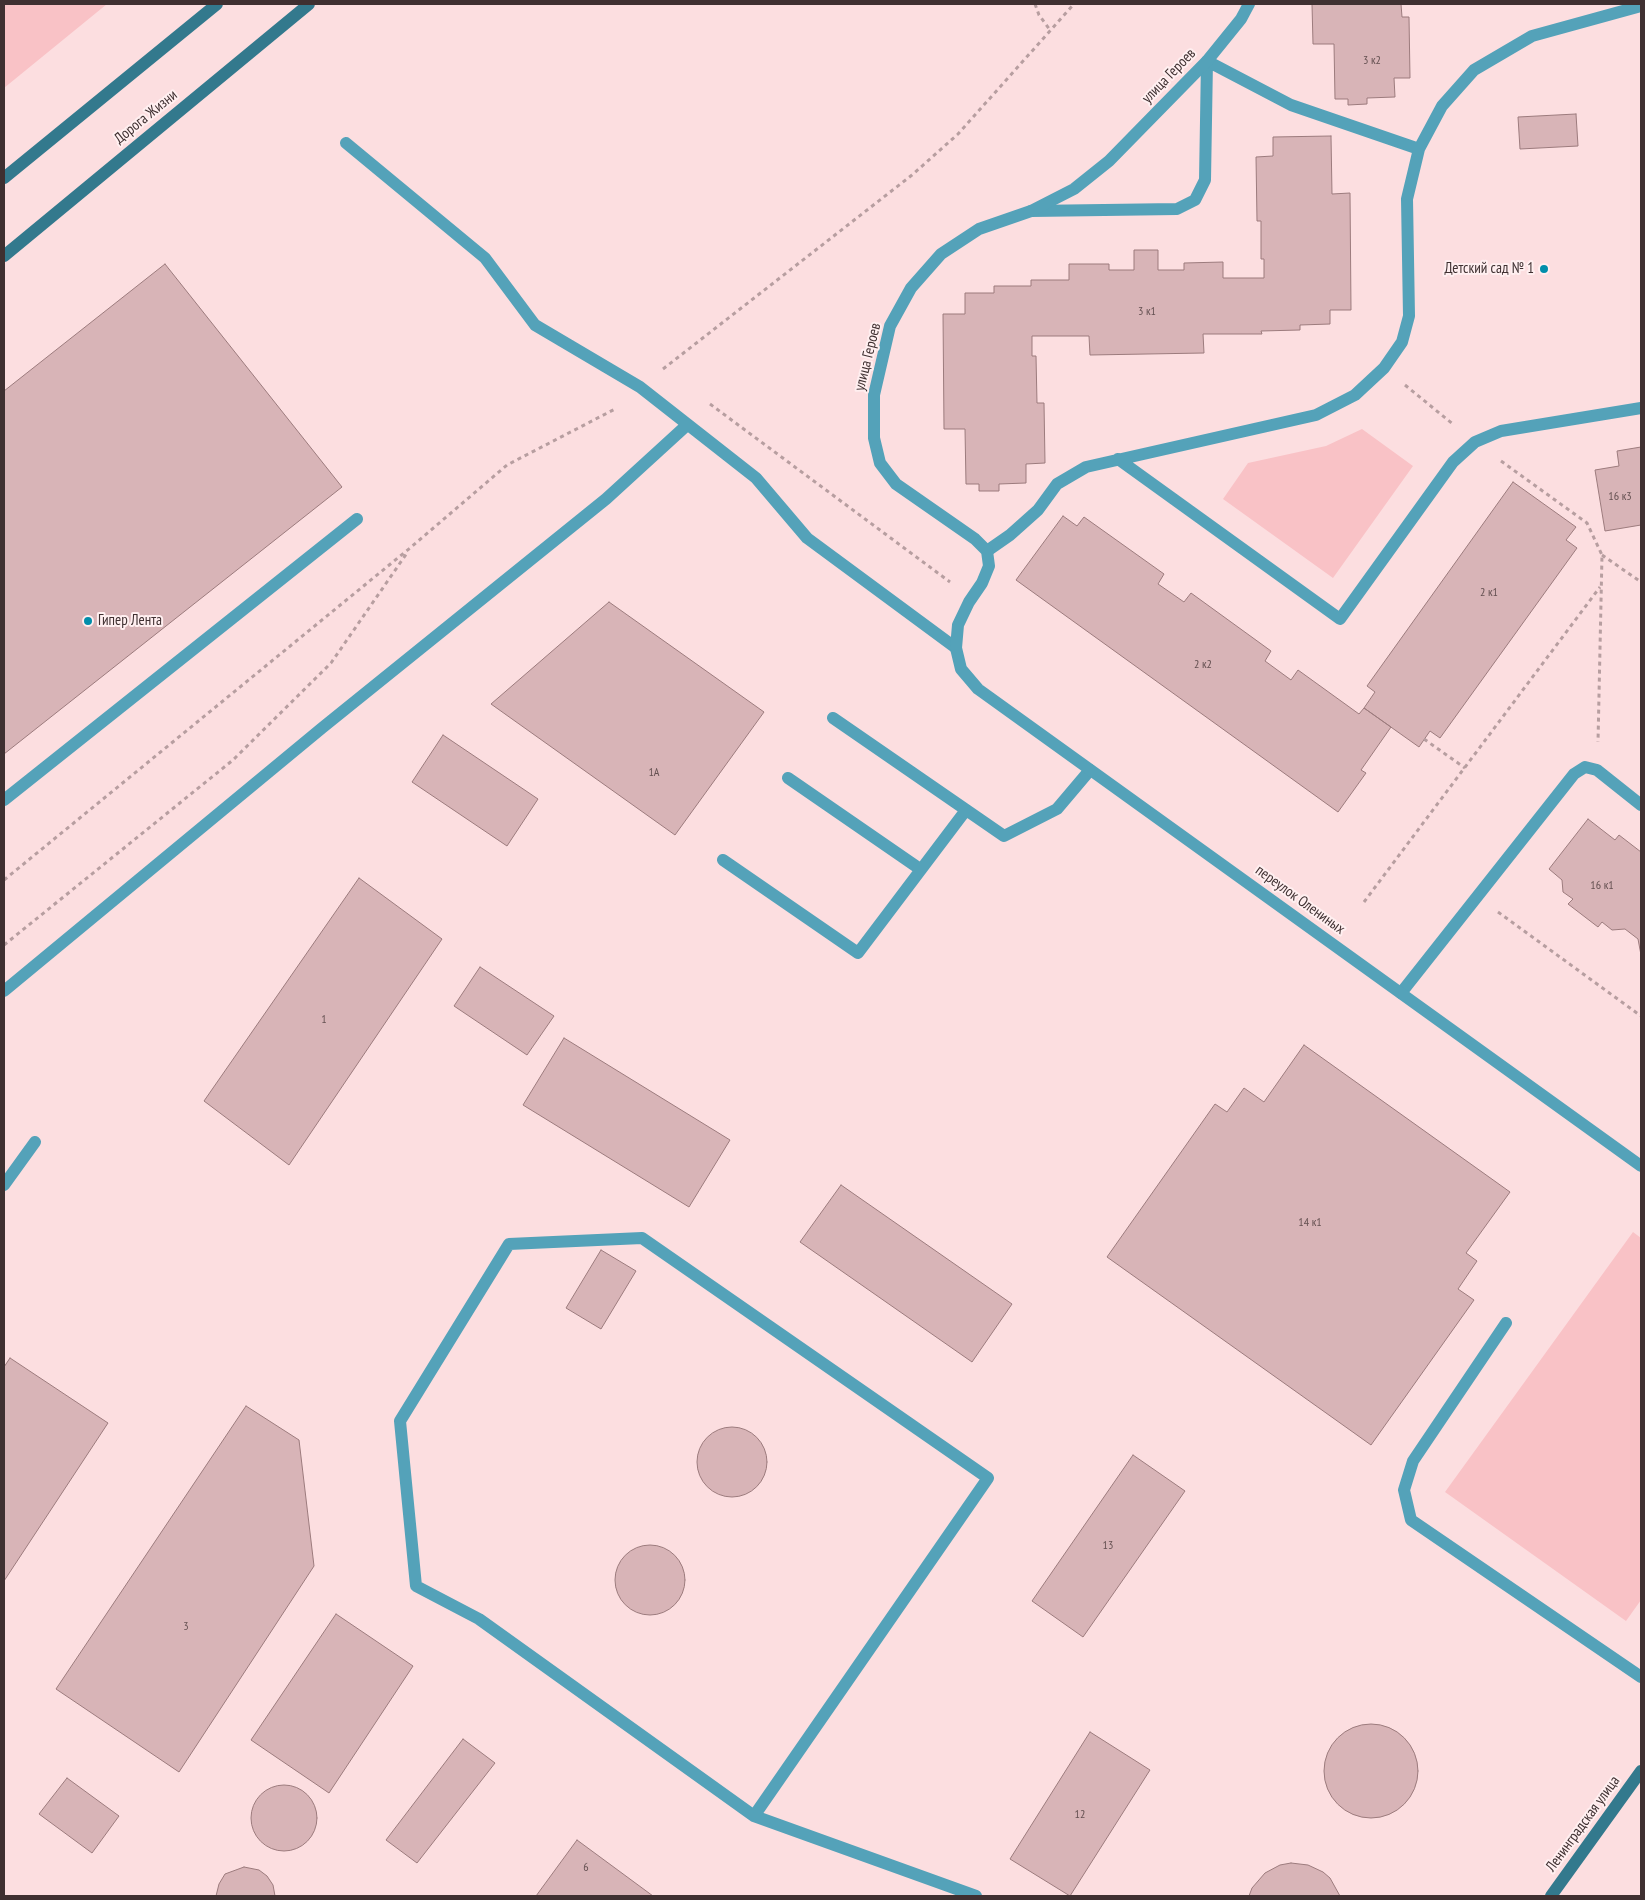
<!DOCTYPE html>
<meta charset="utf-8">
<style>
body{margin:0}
#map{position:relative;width:1645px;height:1900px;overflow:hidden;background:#fcdee0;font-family:"PT Sans Narrow",sans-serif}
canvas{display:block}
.frame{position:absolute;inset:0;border:5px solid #3f3031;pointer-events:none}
</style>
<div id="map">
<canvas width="1645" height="1900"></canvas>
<div class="frame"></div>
</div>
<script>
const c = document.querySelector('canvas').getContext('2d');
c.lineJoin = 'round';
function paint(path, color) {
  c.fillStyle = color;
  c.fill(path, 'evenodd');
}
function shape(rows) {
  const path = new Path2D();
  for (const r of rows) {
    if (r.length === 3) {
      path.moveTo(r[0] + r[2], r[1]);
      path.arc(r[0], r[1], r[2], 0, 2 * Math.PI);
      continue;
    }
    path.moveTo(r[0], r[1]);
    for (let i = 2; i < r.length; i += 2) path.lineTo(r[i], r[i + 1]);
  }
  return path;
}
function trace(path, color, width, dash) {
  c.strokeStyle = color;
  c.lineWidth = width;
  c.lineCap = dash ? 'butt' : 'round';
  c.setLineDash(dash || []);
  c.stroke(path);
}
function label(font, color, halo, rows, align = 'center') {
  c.font = font + ' "PT Sans Narrow",sans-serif';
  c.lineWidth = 4;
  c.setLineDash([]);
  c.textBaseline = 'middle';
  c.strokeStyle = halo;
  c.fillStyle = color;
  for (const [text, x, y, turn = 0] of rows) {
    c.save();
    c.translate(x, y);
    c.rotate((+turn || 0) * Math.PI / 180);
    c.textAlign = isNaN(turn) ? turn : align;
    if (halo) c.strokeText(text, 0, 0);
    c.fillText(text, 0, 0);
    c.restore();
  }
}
const green = shape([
 [4,4,107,4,4,88],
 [1362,429,1413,466,1333,578,1223,499,1248,463,1326,446],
 [1633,1232,1641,1238,1641,1600,1626,1621,1445,1492]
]);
const building = shape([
 [1312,4,1401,4,1402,17,1409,17,1410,78,1394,78,1395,97,1367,98,1367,104,1348,105,1348,99,1335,99,1334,44,1313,44,1312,4],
 [1576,114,1578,146,1520,149,1518,117,1576,114],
 [1331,136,1332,194,1350,193,1351,310,1330,310,1330,324,1300,325,1300,330,1261,331,1262,334,1203,334,1204,353,1090,355,1089,336,1032,336,1032,356,1036,356,1037,403,1044,403,1045,463,1026,464,1026,483,999,484,999,491,979,491,979,484,966,484,965,429,944,429,943,314,965,314,965,293,994,293,994,286,1031,286,1031,280,1069,280,1069,264,1109,264,1109,270,1134,270,1134,250,1158,250,1158,270,1184,270,1184,263,1223,262,1223,278,1264,278,1264,259,1261,259,1261,221,1257,221,1256,157,1273,156,1273,137,1331,136],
 [165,264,342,487,4,754,4,391,165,264],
 [1641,447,1641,525,1605,531,1595,470,1619,466,1617,451,1641,447],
 [1513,482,1576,527,1566,540,1577,548,1440,738,1430,731,1419,747,1364,708,1375,692,1367,686,1513,482],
 [1063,516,1077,526,1084,517,1164,574,1158,584,1184,602,1191,593,1271,651,1265,661,1291,680,1298,670,1359,714,1364,708,1391,727,1361,770,1366,773,1338,812,1016,580,1063,516],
 [609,602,764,712,675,835,491,704,609,602],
 [443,735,538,799,507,846,412,782,443,735],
 [1588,819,1615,840,1619,835,1641,852,1641,955,1638,939,1625,929,1612,930,1602,922,1598,927,1568,904,1573,899,1563,892,1562,880,1549,869,1588,819],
 [359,878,442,939,289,1165,204,1101,359,878],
 [480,967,554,1016,527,1055,454,1006,480,967],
 [564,1038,730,1140,689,1207,523,1105,564,1038],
 [1304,1045,1510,1192,1466,1253,1477,1261,1458,1289,1474,1300,1371,1445,1107,1257,1215,1104,1227,1112,1244,1088,1264,1102,1304,1045],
 [841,1185,1012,1304,972,1362,800,1242,841,1185],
 [601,1250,636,1271,601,1329,566,1308,601,1250],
 [10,1358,108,1423,4,1581,4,1367,10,1358],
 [246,1406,299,1440,314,1566,179,1772,56,1689,246,1406],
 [732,1462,35],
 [1133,1455,1185,1491,1083,1637,1032,1601,1133,1455],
 [650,1580,35],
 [336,1614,413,1666,329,1793,251,1740,336,1614],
 [1371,1771,47],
 [1090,1732,1150,1770,1070,1896,1010,1859,1090,1732],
 [463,1739,495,1763,417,1863,386,1840,463,1739],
 [67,1778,119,1816,92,1853,39,1814,67,1778],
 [284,1818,33],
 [577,1840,653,1896,536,1896,577,1840],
 [1291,1863,1308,1865,1323,1872,1330,1878,1340,1896,1249,1896,1252,1888,1265,1873,1280,1865,1291,1863],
 [244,1867,259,1870,267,1876,273,1885,275,1896,216,1896,219,1884,225,1874,244,1867]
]);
const path = shape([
 [1035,4,1039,15,1050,30],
 [663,369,912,175,958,134,1074,4],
 [1405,385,1454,425],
 [710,404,950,582],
 [1501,461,1587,523,1602,555,1598,742],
 [1602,555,1641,582],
 [1424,739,1465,768],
 [4,880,410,548,507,465,615,409],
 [1364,902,1600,587],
 [1498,912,1641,1016],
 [4,945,233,760,331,663,407,553]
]);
const lane = shape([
 [346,143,485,258,535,325,640,387,756,478,807,538,956,648],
 [1031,211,1177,209,1195,200,1205,180,1207,61,1291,105,1419,149],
 [1118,459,1340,619,1453,462,1475,442,1501,431,1641,408],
 [987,551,1010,535,1038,510,1057,484,1086,467,1316,415,1355,395,1384,368,1402,342,1409,316,1407,199,1419,149,1442,106,1474,70,1532,36,1641,6],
 [833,718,1004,836,1057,809,1090,770],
 [788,778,920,869],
 [4,800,357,519],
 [723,860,858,953,966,810],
 [4,991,322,728,606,499,687,425],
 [1401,993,1574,774,1585,767,1597,770,1641,805],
 [4,1185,35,1142],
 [1506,1323,1413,1461,1404,1490,1411,1520,1641,1677],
 [754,1816,988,1478,642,1238,509,1244,400,1421,416,1586,479,1619,754,1816,976,1896]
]);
const street = shape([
 [1249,4,1241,19,1207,61,1109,161,1074,189,1031,211,979,229,941,254,911,288,890,326,874,395,874,438,880,463,896,484,975,539,987,551,989,566,982,583,969,602,958,625,956,648,961,669,978,689,1641,1166]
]);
const secondary = shape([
 [4,178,217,4],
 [4,256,309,4],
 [1551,1896,1641,1771]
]);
const markers = [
 [1544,269,5,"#018eab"],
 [88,621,5,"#018eab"]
];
const numberNames = [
 ["3 к2",1372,61],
 ["3 к1",1147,312],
 ["16 к3",1620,497],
 ["2 к1",1489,593],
 ["2 к2",1203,665],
 ["1А",654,773],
 ["16 к1",1602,886],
 ["1",324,1020],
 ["14 к1",1310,1223],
 ["13",1108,1546],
 ["3",186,1627],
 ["12",1080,1815],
 ["6",586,1868]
];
const streetNames = [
 ["улица Героев",1169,76,-46],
 ["Дорога Жизни",146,117,-39],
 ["улица Героев",868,357,-76],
 ["переулок Олениных",1300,900,36],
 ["Ленинградская улица",1583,1824,-54]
];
const poiNames = [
 ["Детский сад № 1",1534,269],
 ["Гипер Лента",98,621,"left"]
];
paint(green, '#f9c2c6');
paint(building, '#d8b4b7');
trace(building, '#9c7b7d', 1);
trace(path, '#b79ea0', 3, [4, 4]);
trace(lane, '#54a2b9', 12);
trace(street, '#54a2b9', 12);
trace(secondary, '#33798d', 12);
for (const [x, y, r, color] of markers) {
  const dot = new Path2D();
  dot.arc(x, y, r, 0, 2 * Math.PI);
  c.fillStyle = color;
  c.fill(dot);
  trace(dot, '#ffeff0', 2);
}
label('12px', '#655152', null, numberNames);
label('15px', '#3f3031', '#ffeff0', streetNames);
label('15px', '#3f3031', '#ffeff0', poiNames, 'right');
</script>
